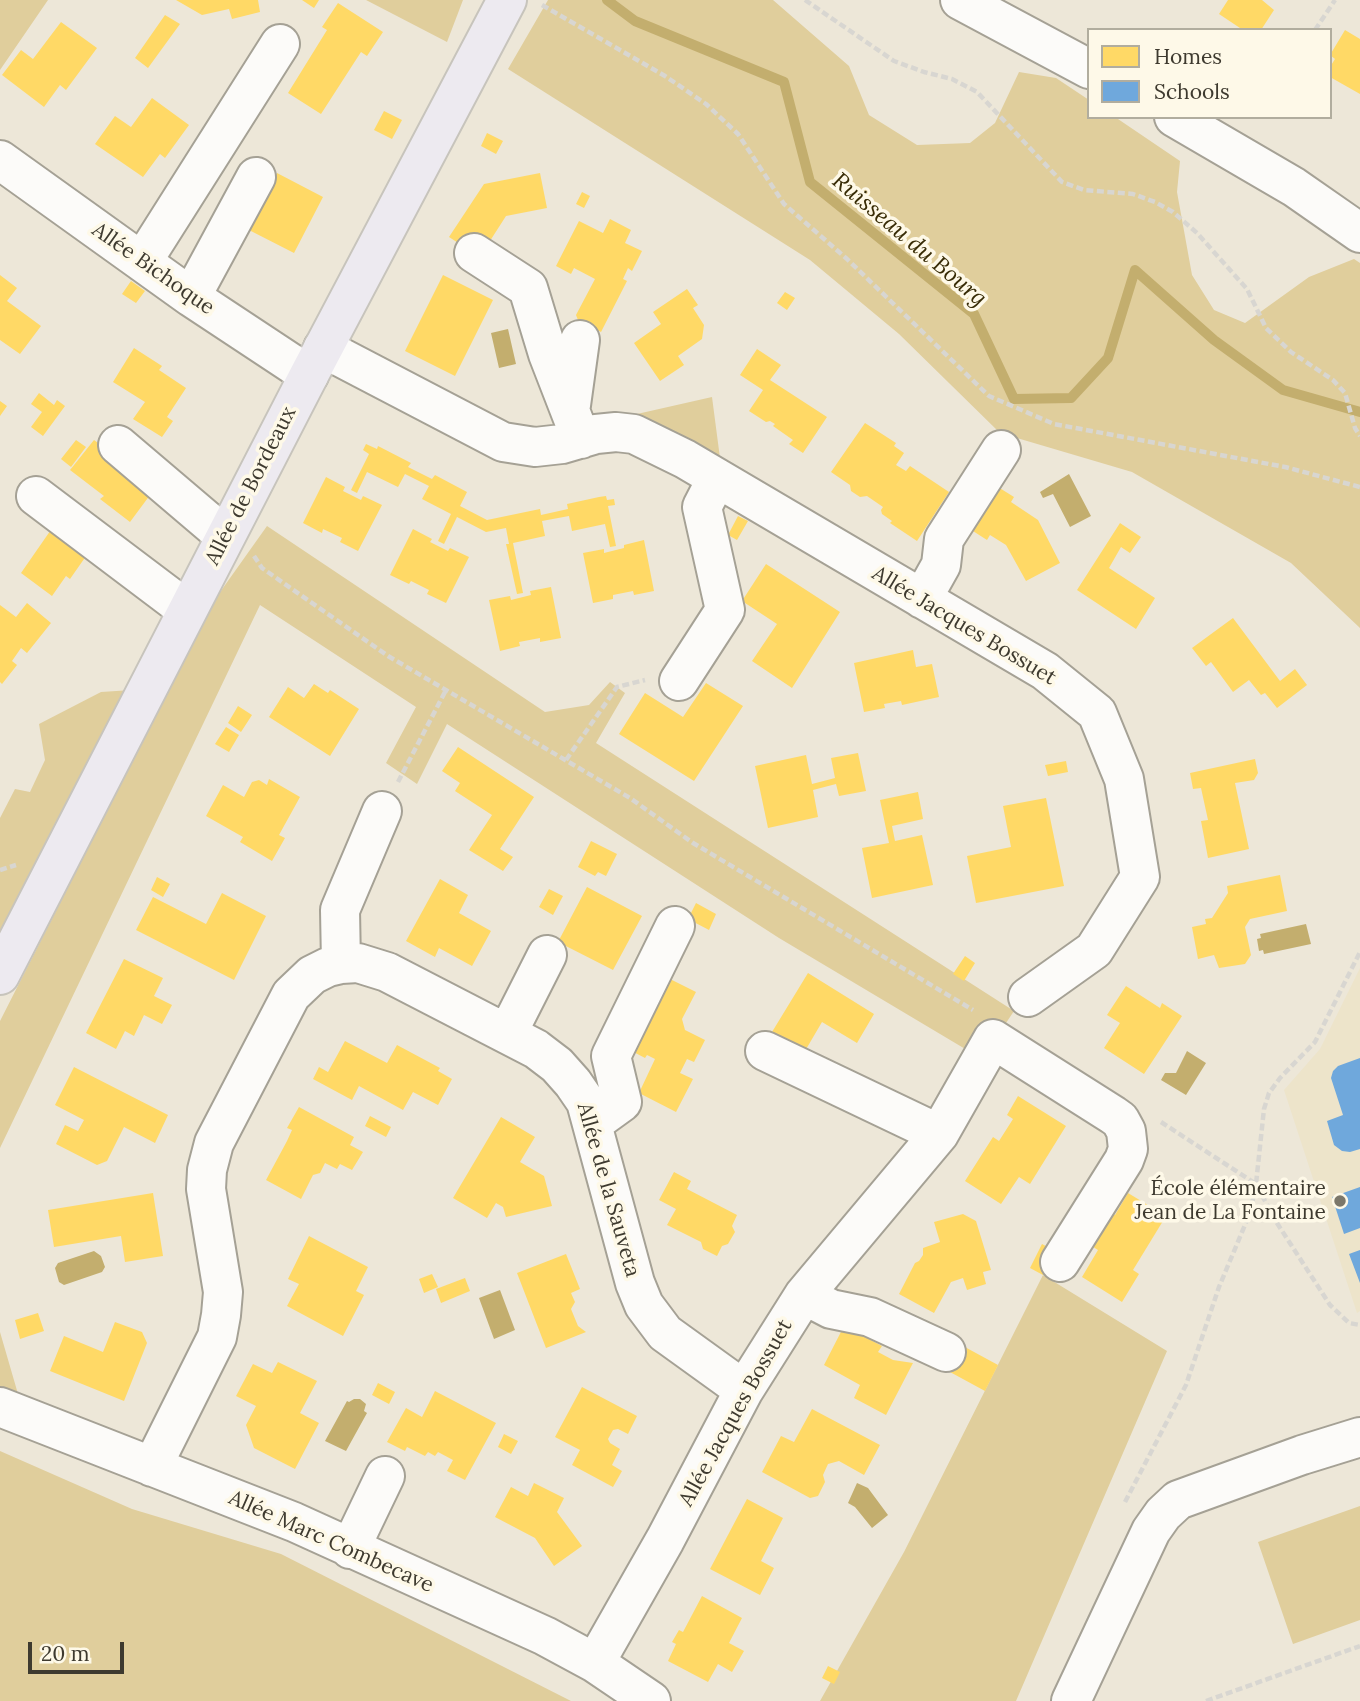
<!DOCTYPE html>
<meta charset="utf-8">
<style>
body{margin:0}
#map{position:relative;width:1360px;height:1701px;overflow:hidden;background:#ede7d8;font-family:Lora,serif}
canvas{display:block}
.legend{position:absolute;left:1087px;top:28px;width:245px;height:91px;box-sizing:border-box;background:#fef9e8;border:2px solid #b1ad9e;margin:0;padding:9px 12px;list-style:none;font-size:21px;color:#3e3a2f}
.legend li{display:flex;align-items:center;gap:14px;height:35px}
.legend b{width:35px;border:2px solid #b1ad9e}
.scale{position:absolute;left:28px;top:1642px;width:96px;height:32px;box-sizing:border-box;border:4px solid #3e3a2f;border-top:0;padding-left:9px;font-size:21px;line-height:24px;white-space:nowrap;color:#3e3a2f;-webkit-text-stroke:5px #fef9e8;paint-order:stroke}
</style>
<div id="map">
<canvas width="1360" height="1701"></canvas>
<ul class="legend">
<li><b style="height:19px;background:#ffd966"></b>Homes</li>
<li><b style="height:19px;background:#6fa8dc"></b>Schools</li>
</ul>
<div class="scale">20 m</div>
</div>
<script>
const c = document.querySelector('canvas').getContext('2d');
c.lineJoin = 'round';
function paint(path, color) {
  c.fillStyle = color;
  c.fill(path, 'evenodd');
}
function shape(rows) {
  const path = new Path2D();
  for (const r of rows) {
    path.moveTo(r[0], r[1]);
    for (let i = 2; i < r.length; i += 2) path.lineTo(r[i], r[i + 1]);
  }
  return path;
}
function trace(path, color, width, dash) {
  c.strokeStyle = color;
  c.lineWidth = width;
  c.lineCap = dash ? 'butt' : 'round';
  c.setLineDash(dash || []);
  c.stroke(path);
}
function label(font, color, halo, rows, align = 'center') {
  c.font = font + ' Lora,serif';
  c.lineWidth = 7;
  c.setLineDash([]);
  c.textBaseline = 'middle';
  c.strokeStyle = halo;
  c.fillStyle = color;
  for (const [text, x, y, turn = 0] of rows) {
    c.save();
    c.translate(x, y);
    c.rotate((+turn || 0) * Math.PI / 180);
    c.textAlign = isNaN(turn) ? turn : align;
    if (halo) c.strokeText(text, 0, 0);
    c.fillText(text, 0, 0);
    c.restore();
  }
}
const built = shape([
 [1360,968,1360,1311,1357,1313,1284,1090,1320,1049]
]);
const green = shape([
 [0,0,48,0,0,70],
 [366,0,463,0,447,42],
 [548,0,773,0,849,66,869,115,917,145,970,143,995,123,1019,72,1056,78,1089,100,1089,117,1115,117,1180,161,1177,192,1192,275,1214,310,1245,323,1309,277,1354,259,1360,263,1360,628,1291,563,1132,472,1000,433,899,334,810,260,508,69],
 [712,397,723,481,634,434,637,414],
 [267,526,545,712,589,705,610,682,625,693,596,743,1014,1011,982,1059,779,938,447,724,417,784,386,763,416,707,260,605,0,1148,0,1021,213,602],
 [147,689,0,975,0,818,15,789,30,792,45,760,39,724,101,692],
 [1043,1275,1167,1351,1016,1701,820,1701,904,1552],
 [0,1332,18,1394,0,1388],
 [0,1451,132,1509,281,1554,571,1701,0,1701],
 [1360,1506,1360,1620,1293,1644,1258,1542]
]);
const water = shape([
 [508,329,516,364,499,368,491,333],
 [1069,474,1091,516,1070,527,1053,494,1043,498,1040,492],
 [1306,924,1311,944,1264,954,1263,950,1259,951,1257,939,1261,938,1260,934],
 [1187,1051,1206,1063,1186,1095,1161,1080,1165,1073,1176,1073],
 [94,1251,101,1256,105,1267,102,1272,64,1285,59,1282,55,1268,58,1263],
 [500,1290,515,1330,494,1339,479,1298],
 [354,1399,360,1399,366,1404,364,1411,367,1413,346,1451,325,1441,347,1401,349,1402],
 [857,1483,868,1488,888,1515,872,1528,855,1507,848,1503]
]);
const homes = shape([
 [176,0,258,0,260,12,232,19,229,9,202,15],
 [302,0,319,0,314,8],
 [1228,0,1262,0,1274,10,1261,30,1243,30,1219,14],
 [338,3,383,32,367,56,361,52,321,114,288,93,327,30,322,27],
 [165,15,180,24,148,68,135,58],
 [61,22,97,48,66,90,60,85,44,107,2,75,21,50,33,59],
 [1345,30,1360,39,1360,94,1330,77,1330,67,1335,59,1330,55],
 [152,98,189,125,165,158,160,154,143,177,95,144,115,116,131,127],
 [384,111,402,120,392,139,374,130],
 [487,133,503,141,496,154,481,146],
 [277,173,323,197,294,253,247,229],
 [540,173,547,208,506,216,488,244,469,250,449,237,484,184],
 [582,192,590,196,584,208,576,204],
 [610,219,631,230,625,243,642,251,632,271,628,268,623,279,627,281,601,332,578,320,576,315,595,279,574,268,571,274,556,266,579,221,603,233],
 [0,275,17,288,7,301,41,326,20,354,0,340],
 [443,275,493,300,455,376,405,351],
 [131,281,145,291,136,303,122,294],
 [687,289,698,305,693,308,704,325,702,339,678,356,684,365,660,381,634,343,661,324,653,312],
 [785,292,795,298,787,310,777,303],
 [134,348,162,366,159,370,186,388,167,417,173,421,162,437,133,419,145,402,113,382],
 [757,349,781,365,770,380,827,417,803,453,789,444,793,440,773,426,775,424,770,421,766,422,749,411,763,390,740,375],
 [39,393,54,405,57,400,65,406,43,436,31,427,42,412,31,404],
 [0,401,7,406,0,416],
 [865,423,896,443,894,446,904,453,896,465,906,471,910,466,949,492,917,541,890,523,892,521,882,514,881,510,883,507,867,496,860,497,851,491,850,485,831,472],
 [76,440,86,447,71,467,61,459],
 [94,440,126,464,153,491,130,522,100,499,104,496,70,470],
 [366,444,377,449,378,446,411,463,408,467,432,479,435,475,467,492,460,506,487,520,540,509,541,515,568,509,567,504,599,497,606,496,607,500,614,499,615,505,608,506,616,546,610,547,605,524,572,531,569,516,542,521,545,536,513,543,523,593,517,594,506,544,509,544,506,528,486,532,457,517,444,544,438,541,451,514,422,499,429,486,405,474,398,487,367,472,357,493,351,490,369,454,363,450],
 [326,477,345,487,343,491,361,500,363,496,382,505,358,551,340,542,342,538,323,529,322,533,303,523],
 [990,482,1014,497,1011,502,1038,520,1060,563,1026,581,1006,545,990,535,987,540,962,524],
 [738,516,748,521,737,540,728,535],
 [1120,523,1141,537,1130,553,1121,547,1109,568,1155,598,1136,629,1077,590],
 [55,524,91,549,70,579,66,576,52,596,21,573],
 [413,529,432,539,430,542,448,551,450,548,469,557,446,603,427,594,429,590,411,581,409,584,390,575],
 [644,540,654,591,634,595,633,591,613,595,613,599,593,603,583,553,604,549,604,553,624,548,624,545],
 [766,564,840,612,792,688,752,661,777,624,742,601],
 [551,587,561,638,540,642,540,638,519,642,520,646,500,651,489,600,510,596,511,600,531,595,530,591],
 [27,603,51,623,27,653,21,648,12,661,17,665,2,684,0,682,0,605,16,617],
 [1233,618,1280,681,1295,669,1307,685,1277,708,1265,693,1261,695,1249,680,1233,692,1211,662,1206,666,1192,648],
 [913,650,916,667,932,664,939,697,902,705,901,701,884,704,885,708,864,712,854,663],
 [706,683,743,706,694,781,619,734,645,693,683,717],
 [314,684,328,693,330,690,359,709,330,756,269,717,288,687,304,698],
 [238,706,252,715,241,732,228,723],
 [226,727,239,735,229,752,215,744],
 [458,747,534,797,500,849,513,857,503,871,469,850,492,815,455,791,460,783,442,771],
 [858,753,866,791,839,796,836,784,813,790,818,817,768,828,755,766,806,755,812,784,835,778,831,758],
 [1255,759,1258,773,1254,780,1235,783,1249,849,1208,858,1201,821,1208,820,1201,788,1193,789,1190,773],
 [1066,761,1068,772,1048,776,1045,765],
 [269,779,300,797,279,835,285,838,272,861,240,842,243,837,206,816,223,785,244,797,252,782,259,780,267,785],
 [918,792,923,819,892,826,895,841,922,835,933,885,872,898,862,848,889,843,880,800],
 [1046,798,1064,886,976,903,967,856,1011,847,1003,806],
 [591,841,617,854,606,876,598,872,595,876,578,867],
 [1280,875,1287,911,1250,919,1245,927,1251,955,1245,964,1219,968,1214,955,1198,959,1192,927,1206,924,1205,919,1212,918,1228,893,1227,886],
 [157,877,170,884,163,897,151,890],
 [440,879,468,895,459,913,491,931,472,966,439,948,435,957,406,941],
 [587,887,642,916,613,970,558,942],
 [549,889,563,896,553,915,539,907],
 [222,893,266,916,234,980,136,930,153,897,206,924],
 [696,903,716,914,709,930,688,919],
 [965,956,975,963,964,981,953,974],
 [124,959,163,978,154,996,172,1005,162,1024,144,1015,134,1036,125,1031,116,1049,86,1033],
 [808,973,874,1014,857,1043,822,1022,805,1051,772,1032],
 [662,975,696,992,682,1019,685,1030,705,1040,694,1062,687,1059,680,1073,693,1079,676,1112,639,1093,655,1059,647,1055,645,1058,626,1048],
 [1126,986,1160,1008,1162,1003,1182,1016,1144,1074,1104,1048,1120,1023,1107,1015],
 [345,1041,387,1063,397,1045,440,1068,438,1071,452,1079,438,1105,413,1092,403,1110,359,1086,352,1100,313,1079,319,1067,328,1072],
 [74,1067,168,1115,155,1143,124,1127,107,1161,97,1165,56,1144,65,1125,78,1131,84,1120,55,1105],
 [1018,1096,1066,1126,1030,1184,1019,1177,1001,1204,965,1181,993,1137,999,1141,1013,1119,1007,1115],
 [299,1107,354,1137,350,1145,363,1152,352,1170,340,1164,337,1169,325,1163,320,1173,313,1175,301,1199,266,1180,287,1141,292,1130,287,1128],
 [370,1116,391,1127,386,1137,365,1126],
 [501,1117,535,1137,520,1162,544,1176,552,1206,506,1217,503,1207,496,1203,487,1218,453,1198],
 [674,1172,691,1181,687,1189,737,1215,732,1226,735,1232,728,1244,722,1246,717,1256,703,1249,701,1242,667,1225,676,1209,659,1200],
 [153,1193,163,1256,125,1262,121,1236,54,1247,48,1210],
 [1128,1193,1166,1216,1133,1270,1139,1274,1122,1302,1082,1277,1098,1250,1087,1243,1106,1210,1115,1215],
 [963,1214,976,1221,991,1270,983,1272,986,1284,967,1290,963,1278,951,1282,934,1313,899,1294,915,1263,919,1261,923,1255,923,1248,940,1242,934,1222],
 [309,1236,368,1267,356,1291,364,1295,343,1336,287,1306,299,1284,288,1279],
 [1042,1244,1055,1251,1043,1275,1030,1268],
 [566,1254,580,1289,571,1293,575,1302,571,1309,578,1326,586,1332,546,1348,517,1273],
 [432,1274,438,1287,424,1293,419,1279],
 [465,1278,470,1291,441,1303,436,1289],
 [38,1313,44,1331,20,1339,15,1320],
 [115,1322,142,1332,147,1343,124,1401,50,1371,64,1336,103,1352],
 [844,1326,882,1346,878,1352,893,1360,913,1363,886,1415,854,1398,860,1385,824,1365],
 [963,1346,998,1365,985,1391,950,1372],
 [278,1362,317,1381,300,1413,319,1423,295,1469,254,1448,246,1425,256,1406,236,1396,253,1364,272,1373],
 [378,1383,395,1392,389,1404,372,1395],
 [582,1387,637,1416,628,1434,618,1429,613,1430,608,1439,610,1443,620,1449,612,1465,622,1471,613,1487,572,1465,580,1450,555,1437],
 [435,1391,496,1423,465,1480,447,1471,453,1460,438,1452,435,1456,428,1452,425,1456,407,1447,405,1451,387,1442,406,1408,422,1417],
 [812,1409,880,1445,864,1475,839,1461,828,1464,823,1475,825,1482,818,1496,810,1498,762,1472,781,1436,794,1442],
 [504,1434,518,1441,511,1454,498,1447],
 [534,1483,564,1498,557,1512,582,1546,554,1566,535,1538,495,1517,511,1487,528,1496],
 [747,1499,783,1518,761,1561,774,1568,760,1595,710,1569],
 [702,1596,742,1618,729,1643,744,1651,732,1672,718,1664,708,1682,668,1661,676,1644,672,1642,679,1630,683,1632],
 [828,1666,840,1672,834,1684,822,1678]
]);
const schools = shape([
 [1360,1058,1360,1149,1350,1152,1342,1151,1334,1145,1327,1121,1343,1115,1331,1078,1333,1071,1338,1066],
 [1360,1187,1360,1228,1344,1234,1332,1197],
 [1360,1250,1360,1283,1349,1254]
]);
const stream = shape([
 [607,0,635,21,784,82,810,182,974,314,1014,399,1071,398,1108,358,1135,270,1214,340,1283,390,1360,412]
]);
const path = shape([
 [805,0,894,61,924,72,952,79,977,92,1062,182,1084,190,1133,194,1155,202,1173,212,1197,233,1247,289,1266,328,1291,352,1333,380,1345,393,1355,428,1360,436],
 [542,5,665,76,706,104,738,134,784,204,847,259,989,396,1054,424,1285,467,1360,487],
 [1315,30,1335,0],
 [254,556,262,568,388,656,630,798,693,843,973,1010],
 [566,760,617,687,645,680],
 [398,782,446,690],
 [0,870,16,865],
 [1161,1122,1256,1184,1275,1220,1330,1305,1349,1323,1360,1325],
 [1125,1502,1186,1385,1219,1287,1250,1213,1256,1184,1264,1109,1269,1093,1280,1078,1315,1042,1360,952],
 [1206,1701,1360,1646]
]);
const minor = shape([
 [960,0,1089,69],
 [1174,117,1294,187,1360,233],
 [0,160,191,297,309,375],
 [474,253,528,288,548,354,581,439],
 [142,262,280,44],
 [191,297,256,177],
 [323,348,503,442,535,447,562,444,596,434,616,432,634,434,685,459,1045,671,1097,713,1124,779,1140,877,1094,950,1028,997],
 [571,405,580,340],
 [118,445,225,536],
 [36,496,187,610],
 [922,599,941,565,944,539,1001,450],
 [679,681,725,610,702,507,717,478],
 [341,964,340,910,382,811],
 [507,1034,547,955],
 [765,1051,939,1134],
 [593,1123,622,1102,611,1056,675,926],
 [804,1295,831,1309,870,1317,946,1352],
 [0,1407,294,1522,545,1636,595,1663,651,1701],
 [152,1467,217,1337,221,1315,223,1292,206,1189,207,1170,214,1143,291,995,312,975,328,967,341,964,358,963,387,972,536,1049,557,1065,573,1083,586,1102,635,1283,644,1305,665,1333,744,1390],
 [350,1549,385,1476],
 [595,1663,665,1540,744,1390,804,1295,939,1134,993,1039,1113,1115,1120,1120,1126,1131,1128,1149,1124,1160,1060,1262],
 [1071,1701,1151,1531,1163,1514,1178,1500,1302,1455,1360,1437]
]);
const major = shape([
 [0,975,309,375,507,0]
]);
const markers = [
 [1340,1201,7,"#7b776a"]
];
const streetNames = [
 ["Allée Bichoque",153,269,35],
 ["Allée de Bordeaux",251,486,-63],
 ["Allée Jacques Bossuet",964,626,31],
 ["Allée de la Sauveta",608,1190,74],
 ["Allée Jacques Bossuet",736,1413,-61],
 ["Allée Marc Combecave",331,1542,24]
];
const poiNames = [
 ["École élémentaire",1326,1189],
 ["Jean de La Fontaine",1326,1213]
];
const waterNames = [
 ["Ruisseau du Bourg",909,240,40]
];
paint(built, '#ede4ca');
paint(green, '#e0ce9c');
paint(water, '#c3ae6e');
paint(homes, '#ffd966');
paint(schools, '#6fa8dc');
trace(stream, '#c3ae6e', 10);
trace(minor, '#a5a195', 42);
trace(major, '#c7c4bc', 42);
trace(path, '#d8d6d1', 4.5, [7, 3.5]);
trace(minor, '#fcfbf9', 38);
trace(major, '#edeaf0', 38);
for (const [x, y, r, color] of markers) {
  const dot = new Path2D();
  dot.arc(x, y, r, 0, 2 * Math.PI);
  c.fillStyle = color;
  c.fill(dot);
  trace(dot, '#fef9e8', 2.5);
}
label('21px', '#3e3a2f', '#fef9e8', streetNames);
label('21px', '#3e3a2f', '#fef9e8', poiNames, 'right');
label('italic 23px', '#382c06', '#fef9e8', waterNames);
</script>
